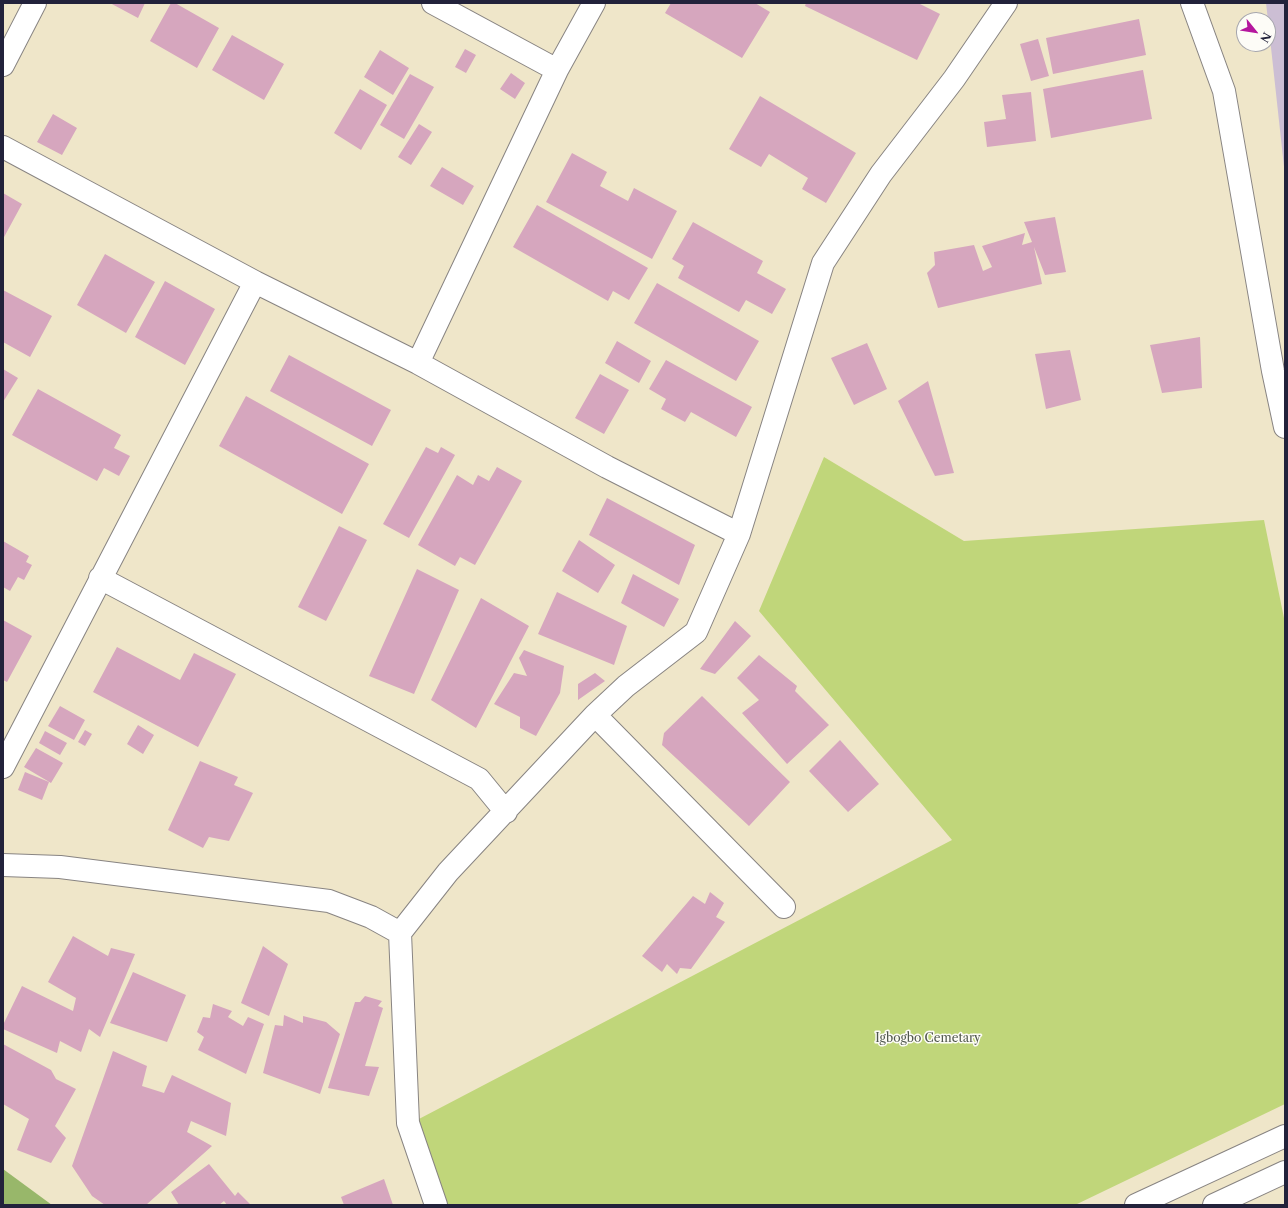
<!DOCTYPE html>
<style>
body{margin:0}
#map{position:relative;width:1288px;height:1208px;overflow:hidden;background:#efe6c9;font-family:"Libre Caslon Text",serif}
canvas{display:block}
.frame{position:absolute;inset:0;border:4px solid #22223b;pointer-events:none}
.north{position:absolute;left:1236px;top:12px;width:40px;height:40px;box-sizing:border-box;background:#fdfcf7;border:1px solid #a5a5ac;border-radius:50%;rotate:120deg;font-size:11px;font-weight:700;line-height:16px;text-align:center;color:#22223b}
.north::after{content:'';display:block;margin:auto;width:14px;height:18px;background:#b5179e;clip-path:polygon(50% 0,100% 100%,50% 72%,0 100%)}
</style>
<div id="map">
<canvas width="1288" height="1208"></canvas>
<div class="frame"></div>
<div class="north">N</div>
</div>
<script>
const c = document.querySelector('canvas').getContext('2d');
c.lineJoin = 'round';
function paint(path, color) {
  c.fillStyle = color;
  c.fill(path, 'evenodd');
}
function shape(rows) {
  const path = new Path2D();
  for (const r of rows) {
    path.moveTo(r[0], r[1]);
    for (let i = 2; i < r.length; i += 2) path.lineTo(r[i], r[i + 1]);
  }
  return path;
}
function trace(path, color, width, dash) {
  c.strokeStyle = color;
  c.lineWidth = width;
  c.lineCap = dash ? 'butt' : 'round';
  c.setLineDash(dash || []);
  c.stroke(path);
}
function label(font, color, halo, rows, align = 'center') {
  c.font = font + ' "Libre Caslon Text",serif';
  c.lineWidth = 3;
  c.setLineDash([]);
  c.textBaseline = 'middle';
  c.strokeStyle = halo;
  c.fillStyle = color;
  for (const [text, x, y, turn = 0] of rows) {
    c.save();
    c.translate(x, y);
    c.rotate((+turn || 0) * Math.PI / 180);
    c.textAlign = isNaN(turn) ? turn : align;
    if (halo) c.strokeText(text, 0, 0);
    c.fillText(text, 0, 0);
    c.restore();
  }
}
const industrial = shape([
 [1266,3,1285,3,1285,176,1268,20]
]);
const green = shape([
 [824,457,964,541,1264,520,1285,623,1285,1104,1075,1205,447,1205,417,1120,952,840,759,611]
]);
const forest = shape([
 [3,1169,52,1205,3,1205]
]);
const building = shape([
 [110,3,145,3,138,18],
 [171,3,175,3,219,28,197,68,150,41],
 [671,3,755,3,770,12,742,58,665,13],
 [806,3,918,3,940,14,917,60,805,6],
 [1139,19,1146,55,1053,74,1046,38],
 [232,35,284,64,264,100,212,70],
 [1038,39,1049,76,1031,81,1020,44],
 [465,49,476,55,466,73,455,67],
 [380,50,409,68,393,95,364,77],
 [1143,70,1152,119,1051,138,1043,89],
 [511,73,525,83,515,99,500,89],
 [410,74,434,87,404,139,380,125],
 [360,89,387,105,361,150,334,133],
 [1031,92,1036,141,987,147,984,122,1006,119,1002,95],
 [760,96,856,153,826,203,802,189,808,178,769,154,761,167,729,149],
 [53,114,77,128,62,155,37,142],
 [419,124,432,132,411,165,398,157],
 [572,153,607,172,600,186,628,201,634,188,677,211,652,259,546,202],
 [442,167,474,186,463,205,430,186],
 [3,193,22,204,3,239],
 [537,205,648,268,629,300,613,291,608,301,513,247],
 [1055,217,1066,272,1045,275,1034,247,1042,284,938,308,927,273,935,265,934,252,974,245,983,271,992,267,982,246,1025,233,1022,245,1032,242,1024,222],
 [693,222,763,261,757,273,786,289,772,314,746,300,739,312,678,278,684,266,672,259],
 [105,254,155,282,126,333,77,305],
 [165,281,215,309,185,365,135,337],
 [657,283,759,341,736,381,634,323],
 [3,290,52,316,30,357,3,342],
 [1200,337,1202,388,1162,393,1150,345],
 [617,341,651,361,639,383,605,363],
 [867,343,887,389,854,405,831,358],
 [1070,350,1081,400,1046,409,1035,354],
 [289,355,391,410,372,446,270,391],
 [666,360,752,407,736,437,691,412,685,422,661,409,666,399,649,389],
 [3,369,18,378,3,402],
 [600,374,629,390,604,434,575,418],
 [928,381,935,406,954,473,935,476,898,401],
 [38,389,121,435,114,448,130,456,119,476,104,468,97,481,12,435],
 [246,396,369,464,342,514,219,446],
 [426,447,438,453,441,447,455,455,409,538,383,524],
 [497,467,522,481,475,565,460,557,455,566,418,545,457,475,473,485,478,475,489,481],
 [607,498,695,545,679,585,589,535],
 [339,526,367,540,326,621,298,607],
 [579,540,615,565,598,593,562,571],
 [3,541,29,556,26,562,32,565,24,580,18,577,10,591,3,587],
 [417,569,459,590,414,694,369,676],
 [633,574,679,599,664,627,621,603],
 [557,592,627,626,614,665,538,634],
 [481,598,529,626,476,728,431,700],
 [3,620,32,636,7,682,3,680],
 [735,621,751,636,715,674,700,669],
 [117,647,180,680,194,653,236,674,198,747,93,692],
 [524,650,564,666,560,693,536,736,520,728,520,717,494,704,514,673,527,676,519,658],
 [759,655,797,686,795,691,829,725,787,764,742,713,759,700,737,678],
 [595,673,605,681,578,700,578,684],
 [702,696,790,782,749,826,662,745,664,733],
 [60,706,85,720,74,740,48,726],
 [138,725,154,735,143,754,127,744],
 [85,730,92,734,85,746,78,742],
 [45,731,67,743,60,755,39,743],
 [840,740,879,784,848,812,809,771],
 [36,748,63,763,51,783,24,767],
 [200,761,238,777,234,785,253,793,229,841,209,837,203,848,168,830],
 [25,772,49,782,42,800,18,790],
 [710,892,724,903,716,917,725,922,691,969,680,968,677,974,667,964,662,972,642,956,693,896,705,904],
 [73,936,108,956,111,948,135,954,100,1037,89,1029,81,1052,60,1041,57,1053,3,1029,3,1025,22,986,73,1011,76,998,48,982],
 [263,946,288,964,269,1016,241,1003],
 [133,972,186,995,167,1042,110,1023],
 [365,996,382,1001,378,1006,383,1008,365,1066,379,1067,369,1096,328,1088,355,1002,360,1002],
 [213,1004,232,1011,228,1017,243,1026,248,1017,264,1024,246,1074,198,1050,204,1037,197,1032,203,1017,210,1018],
 [284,1015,303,1023,303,1016,326,1022,340,1034,320,1094,263,1073,275,1025,283,1026],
 [3,1044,51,1070,56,1079,76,1089,55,1126,66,1138,51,1163,17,1150,29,1119,3,1104],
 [113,1051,147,1066,142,1086,164,1093,172,1075,231,1103,226,1136,191,1121,187,1132,212,1146,146,1205,105,1205,92,1196,72,1166],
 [209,1164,235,1196,238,1192,251,1205,227,1205,224,1201,219,1205,179,1205,171,1192],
 [384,1179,393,1205,344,1205,341,1197]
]);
const minor = shape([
 [433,3,557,70],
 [1192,3,1224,91,1273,371,1285,427],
 [3,65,35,3],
 [3,147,255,282],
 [418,363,557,70,594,3],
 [100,578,479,779,506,812],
 [595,715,784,907],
 [3,767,255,282,418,363,607,467,739,534],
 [3,865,60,867,329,901,371,917,400,933],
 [436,1205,408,1123,400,933,448,872,595,715,626,686,696,632,739,534,823,263,881,174,954,79,1006,3]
]);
const secondary = shape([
 [1136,1205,1285,1136],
 [1214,1205,1285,1172]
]);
const parkNames = [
 ["Igbogbo Cemetary",928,1039]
];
paint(industrial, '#ccbed4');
paint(green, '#c0d67a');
paint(forest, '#98b76a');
paint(building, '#d6a6be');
trace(minor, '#888482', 24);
trace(secondary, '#888482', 24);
trace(minor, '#fff', 22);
trace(secondary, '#fff', 22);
label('12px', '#51584e', '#fdfcf7', parkNames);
</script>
